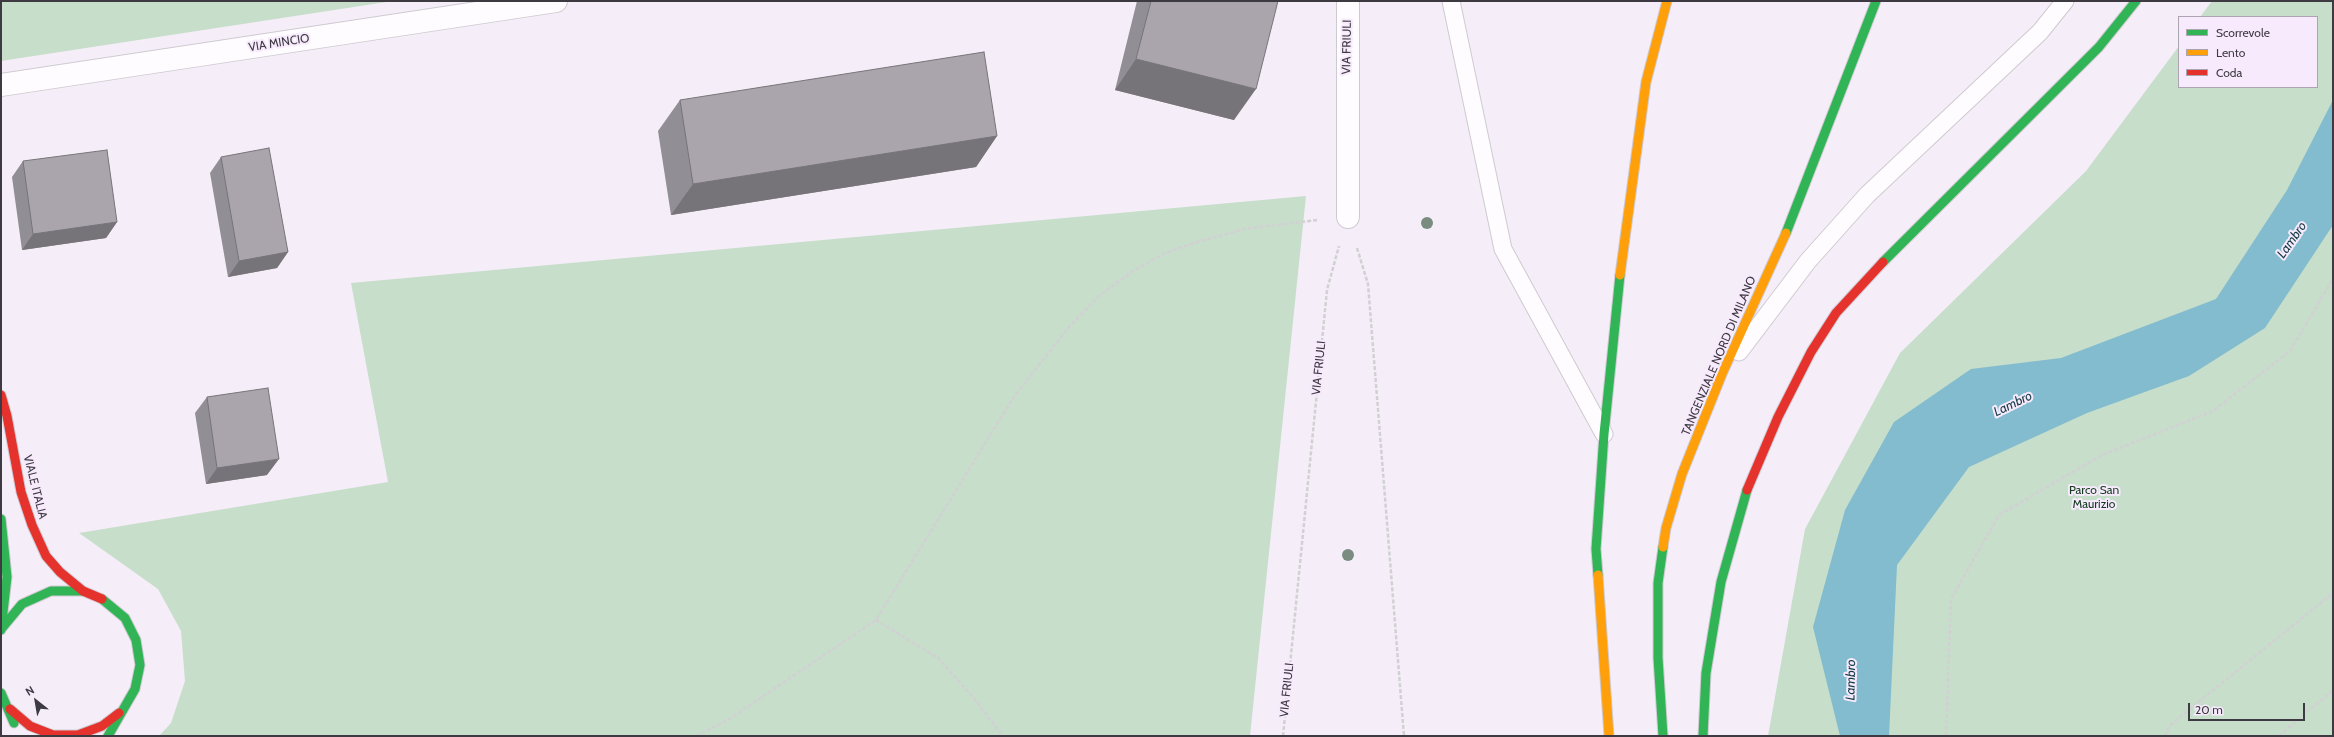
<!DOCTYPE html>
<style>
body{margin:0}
#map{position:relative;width:2334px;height:737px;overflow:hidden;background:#f5eef8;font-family:Cabin,sans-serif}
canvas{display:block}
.frame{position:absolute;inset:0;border:2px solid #3e3a41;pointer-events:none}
.legend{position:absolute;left:2178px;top:16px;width:140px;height:72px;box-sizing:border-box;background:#f6eafc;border:1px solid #aca4b1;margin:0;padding:5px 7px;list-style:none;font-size:12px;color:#3e3a41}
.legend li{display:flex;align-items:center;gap:8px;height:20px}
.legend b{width:20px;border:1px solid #aca4b1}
.north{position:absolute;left:16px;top:681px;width:40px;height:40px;-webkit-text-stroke:3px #f6eafc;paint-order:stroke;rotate:329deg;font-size:11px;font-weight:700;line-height:16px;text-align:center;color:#3e3a41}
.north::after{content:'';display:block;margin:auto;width:14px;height:18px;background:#3e3a41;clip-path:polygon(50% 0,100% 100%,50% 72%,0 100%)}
.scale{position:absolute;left:2188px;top:703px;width:117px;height:18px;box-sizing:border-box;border:2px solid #3e3a41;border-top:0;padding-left:5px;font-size:12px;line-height:14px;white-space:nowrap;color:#3e3a41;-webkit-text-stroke:3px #f6eafc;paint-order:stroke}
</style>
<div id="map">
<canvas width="2334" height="737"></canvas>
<div class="frame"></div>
<ul class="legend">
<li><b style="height:5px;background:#30b455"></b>Scorrevole</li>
<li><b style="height:5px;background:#ff9f0a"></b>Lento</li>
<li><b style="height:5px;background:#e5322d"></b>Coda</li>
</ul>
<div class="north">N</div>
<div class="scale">20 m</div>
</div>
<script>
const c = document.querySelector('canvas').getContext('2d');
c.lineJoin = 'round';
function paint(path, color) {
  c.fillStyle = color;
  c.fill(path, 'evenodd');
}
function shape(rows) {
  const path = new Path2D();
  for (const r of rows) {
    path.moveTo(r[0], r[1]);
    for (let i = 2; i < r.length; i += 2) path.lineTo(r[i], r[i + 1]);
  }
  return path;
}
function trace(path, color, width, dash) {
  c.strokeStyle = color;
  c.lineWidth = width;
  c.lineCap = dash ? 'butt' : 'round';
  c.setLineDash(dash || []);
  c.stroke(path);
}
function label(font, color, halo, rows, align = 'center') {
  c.font = font + ' Cabin,sans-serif';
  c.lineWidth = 4;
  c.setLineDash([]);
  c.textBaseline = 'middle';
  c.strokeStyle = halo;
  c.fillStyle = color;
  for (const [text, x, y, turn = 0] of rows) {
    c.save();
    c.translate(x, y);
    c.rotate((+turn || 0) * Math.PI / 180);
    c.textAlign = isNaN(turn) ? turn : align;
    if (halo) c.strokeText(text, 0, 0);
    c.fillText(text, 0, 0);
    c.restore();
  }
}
const green = shape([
 [1,1,393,1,1,61],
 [2212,1,2333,1,2333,736,1768,736,1805,529,1900,353,2086,171,2179,46,2179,87,2317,87,2317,17,2200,17],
 [1306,196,1250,736,159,736,171,723,185,681,181,631,158,589,79,533,388,482,351,283]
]);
const water = shape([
 [2333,100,2333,225,2265,328,2189,376,2087,413,1969,467,1897,565,1889,736,1840,736,1813,627,1845,510,1894,422,1971,369,2061,358,2216,299,2287,190]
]);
const path = shape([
 [1357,248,1368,284,1404,736],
 [876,620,938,658,972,696,1003,736],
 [696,736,728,720,876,620,1013,398,1069,327,1098,297,1133,271,1165,253,1197,242,1244,229,1317,220],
 [1283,736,1327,290,1339,246],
 [1946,736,1951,599,1999,515,2102,455,2213,411,2290,351,2333,279],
 [2165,736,2169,726,2333,593],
 [2279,736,2333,690]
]);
const lane = shape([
 [1451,1,1503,249,1604,434],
 [1739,352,1808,261,1867,195,2040,32,2065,1]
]);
const street = shape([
 [1,85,556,1],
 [1348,217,1348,1]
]);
const fast = shape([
 [1786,233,1876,1],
 [1883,262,2099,47,2136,1],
 [1,519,7,577,1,630],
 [1598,575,1596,549,1604,434,1620,275],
 [102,599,125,618,136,640,140,665,135,689,108,736],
 [2,628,22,604,51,591,83,591],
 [1,693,14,723],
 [1663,736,1658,658,1658,583,1663,547],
 [1703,736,1706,673,1721,582,1747,490]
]);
const slow = shape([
 [1620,275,1646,82,1667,1],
 [1663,547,1666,528,1682,474,1722,374,1786,233],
 [1598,575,1609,736]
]);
const jam = shape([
 [1,395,7,416,21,492,32,525,46,556,60,572,83,591,102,599],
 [1747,490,1778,417,1811,352,1836,313,1883,262],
 [10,709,30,726,53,735,78,735,102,726,119,713]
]);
const trees = [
 [1427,223],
 [1348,555]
];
const wall = shape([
 [1137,1,1278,1,1234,120,1115,90],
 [680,100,997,136,976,167,671,215,658,131],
 [221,157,288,252,277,268,228,277,210,173],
 [23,161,117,222,106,238,22,250,12,177],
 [207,397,267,475,206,484,195,413]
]);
const shadedWall = shape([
 [1136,59,1256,89,1234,120,1115,90],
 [997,136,976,167,671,215,693,184],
 [117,222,106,238,22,250,33,234],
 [288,252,277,268,228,277,239,261],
 [279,459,267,475,206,484,217,468]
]);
const building = shape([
 [1151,1,1278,1,1256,89,1136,59,1151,1],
 [984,52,997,136,693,184,680,100,984,52],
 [269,148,288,252,239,261,221,157,269,148],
 [107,150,117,222,33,234,23,161,107,150],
 [268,388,279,459,217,468,207,397,268,388]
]);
const streetNames = [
 ["VIA MINCIO",279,43,-9],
 ["VIA FRIULI",1347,47,-89],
 ["TANGENZIALE NORD DI MILANO",1719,356,-67],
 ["VIA FRIULI",1319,368,-84],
 ["VIALE ITALIA",35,487,76],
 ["VIA FRIULI",1287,690,-84]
];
const parkNames = [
 ["Parco San",2094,490],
 ["Maurizio",2094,504]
];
const waterNames = [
 ["Lambro",2292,240,-55],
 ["Lambro",2013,404,-26],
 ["Lambro",1851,680,-89]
];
paint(green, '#c7decb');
paint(water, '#82bcce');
trace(lane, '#cecad1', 19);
trace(street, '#cecad1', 24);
trace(fast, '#cecad1', 11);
trace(slow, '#cecad1', 11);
trace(jam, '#cecad1', 11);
trace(path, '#d1d0d3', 2.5, [4, 2]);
trace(lane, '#fefcfe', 17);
trace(street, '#fefcfe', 22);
trace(fast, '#30b455', 9);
trace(slow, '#ff9f0a', 9);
trace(jam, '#e5322d', 9);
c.fillStyle = '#798c7f';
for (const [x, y] of trees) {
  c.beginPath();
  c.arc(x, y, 6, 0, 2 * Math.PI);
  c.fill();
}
paint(wall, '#928e95');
paint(shadedWall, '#777479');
paint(building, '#aaa5ad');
trace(building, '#777479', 1);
label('12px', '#3e3a41', '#f6eafc', streetNames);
label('12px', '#133b1c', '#f6eafc', parkNames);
label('italic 13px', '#113a43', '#f6eafc', waterNames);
</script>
